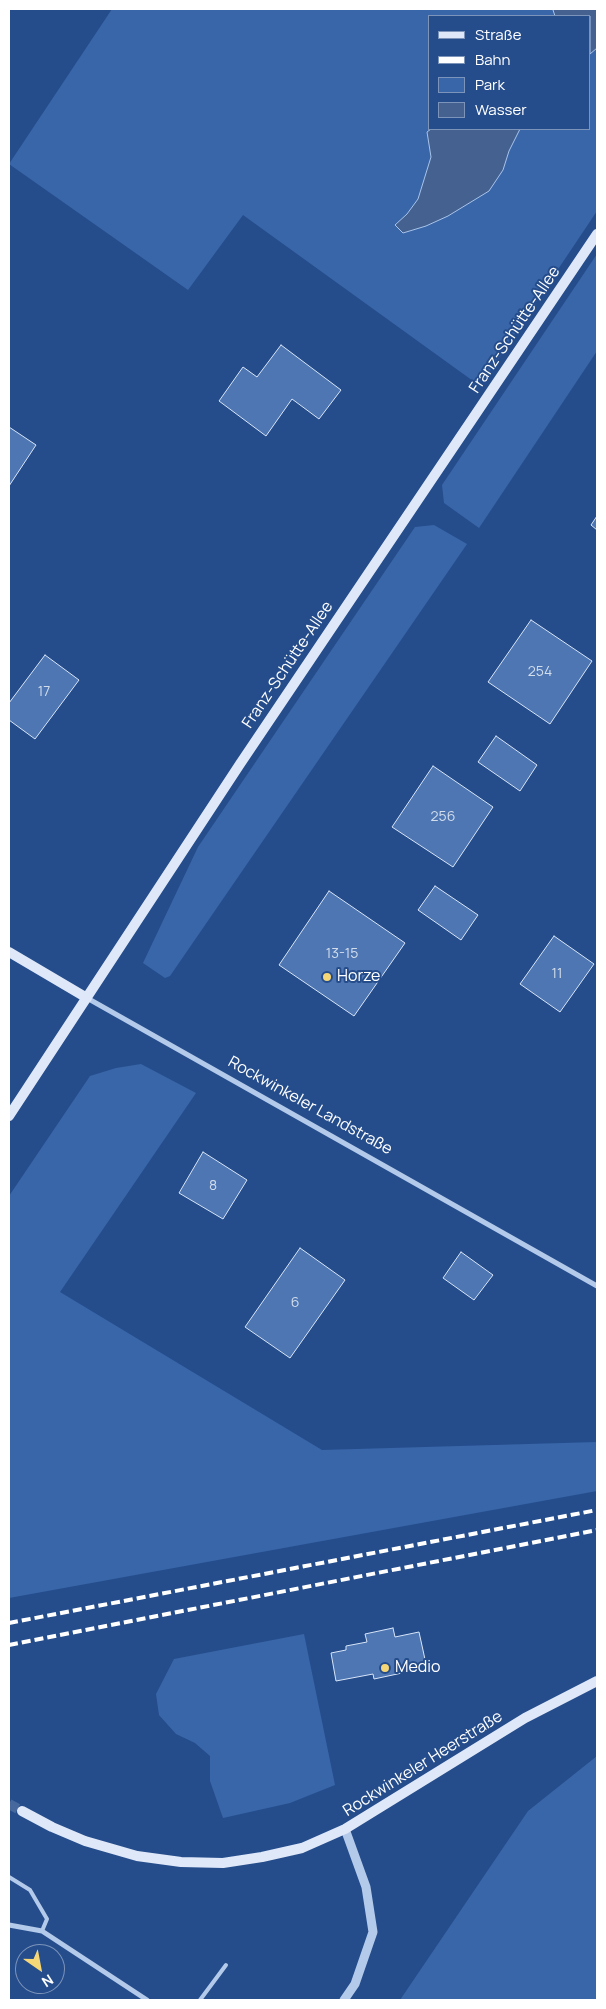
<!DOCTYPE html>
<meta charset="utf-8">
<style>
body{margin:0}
#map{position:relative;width:606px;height:2009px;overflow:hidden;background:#254d8c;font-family:Manrope,sans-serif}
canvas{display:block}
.frame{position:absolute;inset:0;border:10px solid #fff;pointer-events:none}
.legend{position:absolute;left:428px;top:15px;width:162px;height:115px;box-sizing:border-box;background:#254d8c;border:1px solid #7c94ba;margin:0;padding:6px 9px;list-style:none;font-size:15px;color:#fff}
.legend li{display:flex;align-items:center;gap:10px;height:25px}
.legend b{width:25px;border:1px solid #7c94ba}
.north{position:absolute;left:15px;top:1944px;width:50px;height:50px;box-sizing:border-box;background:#254d8c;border:1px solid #7c94ba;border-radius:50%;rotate:147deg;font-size:14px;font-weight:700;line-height:20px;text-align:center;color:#fff}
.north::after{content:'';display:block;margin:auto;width:18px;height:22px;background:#f5d778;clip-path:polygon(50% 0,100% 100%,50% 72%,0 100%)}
</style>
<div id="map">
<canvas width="606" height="2009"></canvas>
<div class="frame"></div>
<ul class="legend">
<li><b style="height:6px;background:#dfe8f9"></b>Straße</li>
<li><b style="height:6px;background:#fff"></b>Bahn</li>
<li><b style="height:14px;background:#3966a9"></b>Park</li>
<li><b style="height:14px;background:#45618f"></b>Wasser</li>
</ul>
<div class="north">N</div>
</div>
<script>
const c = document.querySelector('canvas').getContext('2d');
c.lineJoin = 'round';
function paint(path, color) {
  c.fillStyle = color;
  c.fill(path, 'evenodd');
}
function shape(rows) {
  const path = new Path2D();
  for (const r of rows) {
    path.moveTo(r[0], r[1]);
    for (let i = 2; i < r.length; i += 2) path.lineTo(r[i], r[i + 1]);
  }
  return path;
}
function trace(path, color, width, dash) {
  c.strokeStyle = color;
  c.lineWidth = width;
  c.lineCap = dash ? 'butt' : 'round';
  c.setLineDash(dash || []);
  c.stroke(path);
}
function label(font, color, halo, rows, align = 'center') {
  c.font = font + ' Manrope,sans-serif';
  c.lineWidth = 4;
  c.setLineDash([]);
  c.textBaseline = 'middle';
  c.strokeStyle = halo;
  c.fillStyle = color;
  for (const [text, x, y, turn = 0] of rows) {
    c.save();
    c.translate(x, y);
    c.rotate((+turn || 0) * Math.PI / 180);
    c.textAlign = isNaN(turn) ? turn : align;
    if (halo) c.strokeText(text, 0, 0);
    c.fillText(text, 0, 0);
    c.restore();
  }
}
const green = shape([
 [112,9,597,9,597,211,480,386,243,215,188,290,9,164],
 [430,16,590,16,590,129,430,129],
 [597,254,597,351,479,528,444,503,442,485],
 [434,525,467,544,170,976,165,978,143,963,198,847,415,527],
 [141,1064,196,1093,60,1292,322,1450,597,1442,597,1491,9,1598,9,1196,90,1076,116,1068],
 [304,1634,335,1785,290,1803,223,1818,210,1781,210,1756,195,1743,176,1734,159,1715,156,1694,174,1659],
 [597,1756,597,2000,400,2000,528,1811]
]);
const water = shape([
 [555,9,597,9,597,48,590,54,590,16,555,16,553,10,555,9],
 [431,129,520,129,509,151,503,170,489,191,448,216,426,226,403,233,395,225,407,214,418,199,431,157,427,132,431,129]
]);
const building = shape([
 [281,345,341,390,319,419,292,399,266,436,219,401,243,367,257,377,281,345],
 [9,427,36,445,9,486,9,427],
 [597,516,597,530,591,525,597,516],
 [531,620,592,661,550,724,488,682,531,620],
 [45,655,79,680,35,739,9,720,9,703,45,655],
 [496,736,537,765,520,791,478,762,496,736],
 [433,766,493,807,453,867,392,827,433,766],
 [435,886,478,915,461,940,418,910,435,886],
 [329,891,405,943,354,1016,279,965,329,891],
 [554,936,594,964,560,1012,520,984,554,936],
 [203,1152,247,1180,223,1219,179,1193,203,1152],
 [300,1248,345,1280,290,1358,245,1327,300,1248],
 [461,1252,493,1275,474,1300,443,1278,461,1252],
 [393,1628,395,1637,419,1632,426,1664,401,1669,402,1673,374,1679,373,1674,336,1681,331,1653,346,1650,346,1646,367,1642,365,1634,393,1628]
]);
const secondaryTunnel = shape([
 [9,1804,22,1811]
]);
const service = shape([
 [9,1877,30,1890,47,1919,42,1931],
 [200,2000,226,1965]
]);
const minor = shape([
 [87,998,597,1286],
 [9,1925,42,1931,147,2000]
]);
const tertiary = shape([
 [344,2000,355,1984,373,1932,366,1887,345,1829]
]);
const secondary = shape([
 [9,952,87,998],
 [9,1116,240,764,597,234],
 [22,1811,52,1827,85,1841,137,1856,181,1862,223,1863,262,1857,302,1848,345,1829,525,1718,597,1681]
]);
const rail = shape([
 [9,1623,597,1510],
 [9,1645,597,1530]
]);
const markers = [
 [327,977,5,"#f5d778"],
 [385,1668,5,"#f5d778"]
];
const numberNames = [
 ["254",540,672],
 ["17",44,692],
 ["256",443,817],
 ["13-15",342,954],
 ["11",557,974],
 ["8",213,1186],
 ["6",295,1303]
];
const streetNames = [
 ["Franz-Schütte-Allee",515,330,-56],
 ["Franz-Schütte-Allee",288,665,-56],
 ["Rockwinkeler Landstraße",310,1106,29],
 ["Rockwinkeler Heerstraße",423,1764,-32]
];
const poiNames = [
 ["Horze",337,977],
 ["Medio",395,1668]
];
paint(green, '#3966a9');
paint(water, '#45618f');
trace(water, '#a8c4eb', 1);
paint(building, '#4d76b3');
trace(building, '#d8e5f8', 1);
trace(secondaryTunnel, '#46689d', 10, [10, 5]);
trace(service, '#b4caeb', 4);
trace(minor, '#b4caeb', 5);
trace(tertiary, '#b4caeb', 9);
trace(secondary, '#dfe8f9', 10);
trace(rail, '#fff', 4, [9, 4]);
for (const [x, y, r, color] of markers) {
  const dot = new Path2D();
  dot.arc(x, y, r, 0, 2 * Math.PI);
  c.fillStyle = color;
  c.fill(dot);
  trace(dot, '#254d8c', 2);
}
label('14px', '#d2ddec', null, numberNames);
label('16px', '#fff', '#254d8c', streetNames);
label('16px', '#fff', '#254d8c', poiNames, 'left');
</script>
